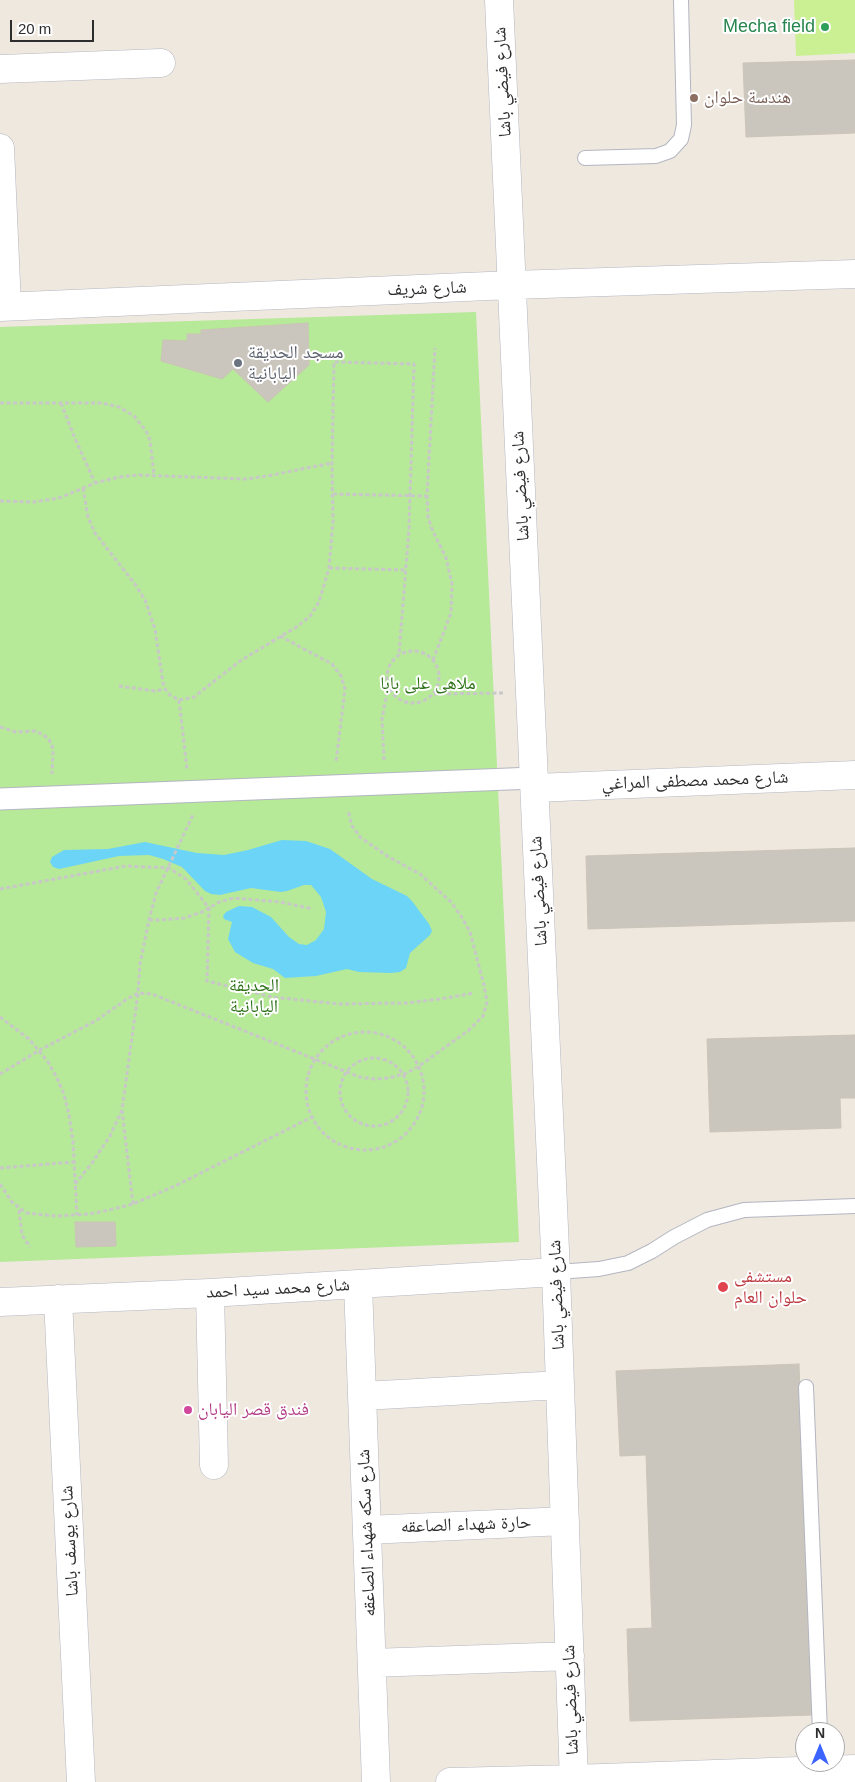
<!DOCTYPE html>
<meta charset="utf-8">
<style>
body{margin:0}
#map{position:relative;width:855px;height:1782px;overflow:hidden;background:#efe8df;font-family:Arial,sans-serif}
canvas{display:block}
.north{position:absolute;left:795px;top:1722px;width:50px;height:50px;box-sizing:border-box;background:#fff;border:1px solid #ababab;border-radius:50%;rotate:0deg;font-size:14px;font-weight:700;line-height:20px;text-align:center;color:#2d2d2d}
.north::after{content:'';display:block;margin:auto;width:18px;height:22px;background:#3c65ff;clip-path:polygon(50% 0,100% 100%,50% 72%,0 100%)}
.scale{position:absolute;left:10px;top:20px;width:84px;height:22px;box-sizing:border-box;border:2px solid #2d2d2d;border-top:0;padding-left:6px;font-size:15px;line-height:18px;white-space:nowrap;color:#2d2d2d;-webkit-text-stroke:4px #fff;paint-order:stroke}
</style>
<div id="map">
<canvas width="855" height="1782"></canvas>
<div class="north">N</div>
<div class="scale">20 m</div>
</div>
<script>
const c = document.querySelector('canvas').getContext('2d');
c.lineJoin = 'round';
function paint(path, color) {
  c.fillStyle = color;
  c.fill(path, 'evenodd');
}
function shape(rows) {
  const path = new Path2D();
  for (const r of rows) {
    if (r.length === 3) {
      path.moveTo(r[0] + r[2], r[1]);
      path.arc(r[0], r[1], r[2], 0, 2 * Math.PI);
      continue;
    }
    path.moveTo(r[0], r[1]);
    for (let i = 2; i < r.length; i += 2) path.lineTo(r[i], r[i + 1]);
  }
  return path;
}
function trace(path, color, width, dash) {
  c.strokeStyle = color;
  c.lineWidth = width;
  c.lineCap = dash ? 'butt' : 'round';
  c.setLineDash(dash || []);
  c.stroke(path);
}
function label(font, color, halo, rows, align = 'center') {
  c.font = font + ' Arial,"Noto Naskh Arabic",sans-serif';
  c.lineWidth = 4;
  c.setLineDash([]);
  c.textBaseline = 'middle';
  c.strokeStyle = halo;
  c.fillStyle = color;
  for (const [text, x, y, turn = 0] of rows) {
    c.save();
    c.translate(x, y);
    c.rotate((+turn || 0) * Math.PI / 180);
    c.textAlign = isNaN(turn) ? turn : align;
    if (halo) c.strokeText(text, 0, 0);
    c.fillText(text, 0, 0);
    c.restore();
  }
}
const green = shape([
 [476,312,519,1242,0,1262,0,327]
]);
const pitch = shape([
 [794,0,855,0,855,53,796,56]
]);
const water = shape([
 [282,840,306,841,330,849,372,879,407,896,412,901,429,924,432,931,430,935,410,953,406,968,400,972,391,973,359,972,347,969,316,976,285,978,273,969,253,963,235,952,228,939,232,922,224,919,223,916,226,912,239,906,252,907,271,917,289,937,299,944,307,945,316,940,324,929,326,912,321,897,311,885,304,885,287,891,281,892,251,888,220,895,211,894,205,891,182,867,163,859,149,855,119,856,59,869,53,867,50,862,52,857,64,850,108,849,145,842,197,853,224,855,248,850]
]);
const building = shape([
 [855,60,855,133,746,137,743,63,855,60],
 [308,323,309,365,268,402,233,369,222,379,161,361,163,340,187,341,187,334,201,334,201,330,308,323],
 [855,848,855,921,588,929,586,856,855,848],
 [855,1035,855,1098,840,1098,841,1128,710,1132,707,1039,855,1035],
 [75,1222,115,1222,116,1246,76,1247,75,1222],
 [799,1364,812,1715,630,1721,627,1629,652,1628,646,1455,620,1456,616,1371,799,1364]
]);
const path = shape([
 [0,403,102,403,119,407,134,416,146,431,150,440,154,475],
 [61,403,74,436,95,483],
 [83,488,88,517,95,533,135,584,145,600,155,629,163,683,165,689,170,695,179,700,194,697,240,661,298,626,310,616,319,602,329,568,333,522,332,463,334,362,414,364,409,529,399,654],
 [333,494,427,496],
 [0,501,34,502,59,498,95,483,119,477,138,475,246,479,267,476,332,463],
 [329,568,405,570],
 [280,636,332,664,341,676,345,689,336,762],
 [413,677,26],
 [433,660,451,613,452,584,446,558,431,527,428,516,427,496,435,348],
 [119,686,155,691,165,689],
 [434,694,503,693],
 [179,700,187,769],
 [0,727,16,732,35,731,42,734,48,738,52,745,53,752,52,774],
 [384,760,382,719,388,687],
 [0,889,126,866,169,868,186,879,209,908,207,981,272,997,339,1004,407,1003,440,999,474,993],
 [149,920,160,920,184,918,202,912,219,902,234,898,280,902,313,909],
 [0,1017,29,1039,48,1062,56,1076,64,1094,69,1115,73,1142,77,1215],
 [365,1091,59],
 [374,1092,34],
 [0,1074,38,1051,97,1020,127,999,138,993,152,994,347,1072,360,1077,374,1079,389,1078,407,1073,419,1066,469,1030,483,1016,487,1002,484,985,470,932,461,916,451,902,420,874,387,856,360,837,352,826,348,810],
 [122,1110,133,1204],
 [0,1168,75,1162],
 [0,1184,12,1202,26,1213,56,1216,89,1214,109,1210,133,1204,175,1186,312,1117],
 [75,1184,92,1163,110,1136,122,1110,138,993,140,964,149,920,156,893,193,815],
 [19,1210,22,1235,30,1247]
]);
const service = shape([
 [585,158,656,156,670,151,681,139,684,125,681,0],
 [556,1272,599,1269,628,1263,652,1251,674,1237,707,1220,744,1210,855,1206],
 [806,1387,820,1732]
]);
const pedestrian = shape([
 [0,799,534,778]
]);
const minor = shape([
 [499,0,556,1272,574,1782],
 [0,69,161,63],
 [0,148,7,306],
 [0,307,512,285,855,274],
 [535,788,855,775],
 [358,1284,376,1782],
 [210,1293,214,1465],
 [58,1299,81,1782],
 [0,1302,210,1293,556,1272],
 [363,1396,560,1385],
 [367,1530,565,1521],
 [372,1663,570,1656],
 [450,1782,574,1779,855,1769]
]);
const markers = [
 [825,27,5,"#2e9e5b"],
 [694,98,5,"#8d6e63"],
 [238,363,5,"#6b7280"],
 [723,1287,6,"#e0444e"],
 [188,1410,5,"#d1479c"]
];
const leisureNames = [
 ["Mecha field",815,27]
];
const streetNames = [
 ["شارع فيضي باشا",503,82,-93],
 ["شارع شريف",427,289,-2],
 ["شارع فيضي باشا",521,486,-93],
 ["شارع محمد مصطفى المراغي",695,781,-2],
 ["شارع فيضي باشا",539,891,-93],
 ["شارع محمد سيد احمد",278,1289,-3],
 ["شارع فيضي باشا",557,1295,-92],
 ["حارة شهداء الصاعقه",466,1525,-2],
 ["شارع سكه شهداء الصاعقه",367,1533,-92],
 ["شارع يوسف باشا",70,1541,-93],
 ["شارع فيضي باشا",571,1700,-92]
];
const educationNames = [
 ["هندسة حلوان",704,98]
];
const worshipNames = [
 ["مسجد الحديقة",248,353],
 ["اليابانية",248,374]
];
const parkNames = [
 ["ملاهى على بابا",428,684],
 ["الحديقة",254,986],
 ["اليابانية",254,1007]
];
const healthNames = [
 ["مستشفى",734,1277],
 ["حلوان العام",734,1298]
];
const hotelNames = [
 ["فندق قصر اليابان",198,1410]
];
paint(green, '#b6e998');
paint(pitch, '#cbf094');
paint(water, '#6cd5f7');
paint(building, '#cbc6bd');
trace(building, '#cbc4b8', 1);
trace(service, '#b3b6c1', 16);
trace(pedestrian, '#b3b6c1', 23);
trace(minor, '#b3b6c1', 29);
trace(path, '#c8c8c8', 3, [4, 2.5]);
trace(service, '#fff', 14);
trace(pedestrian, '#fff', 21);
trace(minor, '#fff', 28);
for (const [x, y, r, color] of markers) {
  const dot = new Path2D();
  dot.arc(x, y, r, 0, 2 * Math.PI);
  c.fillStyle = color;
  c.fill(dot);
  trace(dot, '#fff', 2);
}
label('18px', '#27864d', '#fff', leisureNames, 'right');
label('18px', '#2d2d2d', '#fff', streetNames);
label('18px', '#785e54', '#fff', educationNames, 'left');
label('18px', '#5b616d', '#fff', worshipNames, 'left');
label('18px', '#2b7116', '#fff', parkNames);
label('18px', '#be3a42', '#fff', healthNames, 'left');
label('18px', '#b23c85', '#fff', hotelNames, 'left');
</script>
